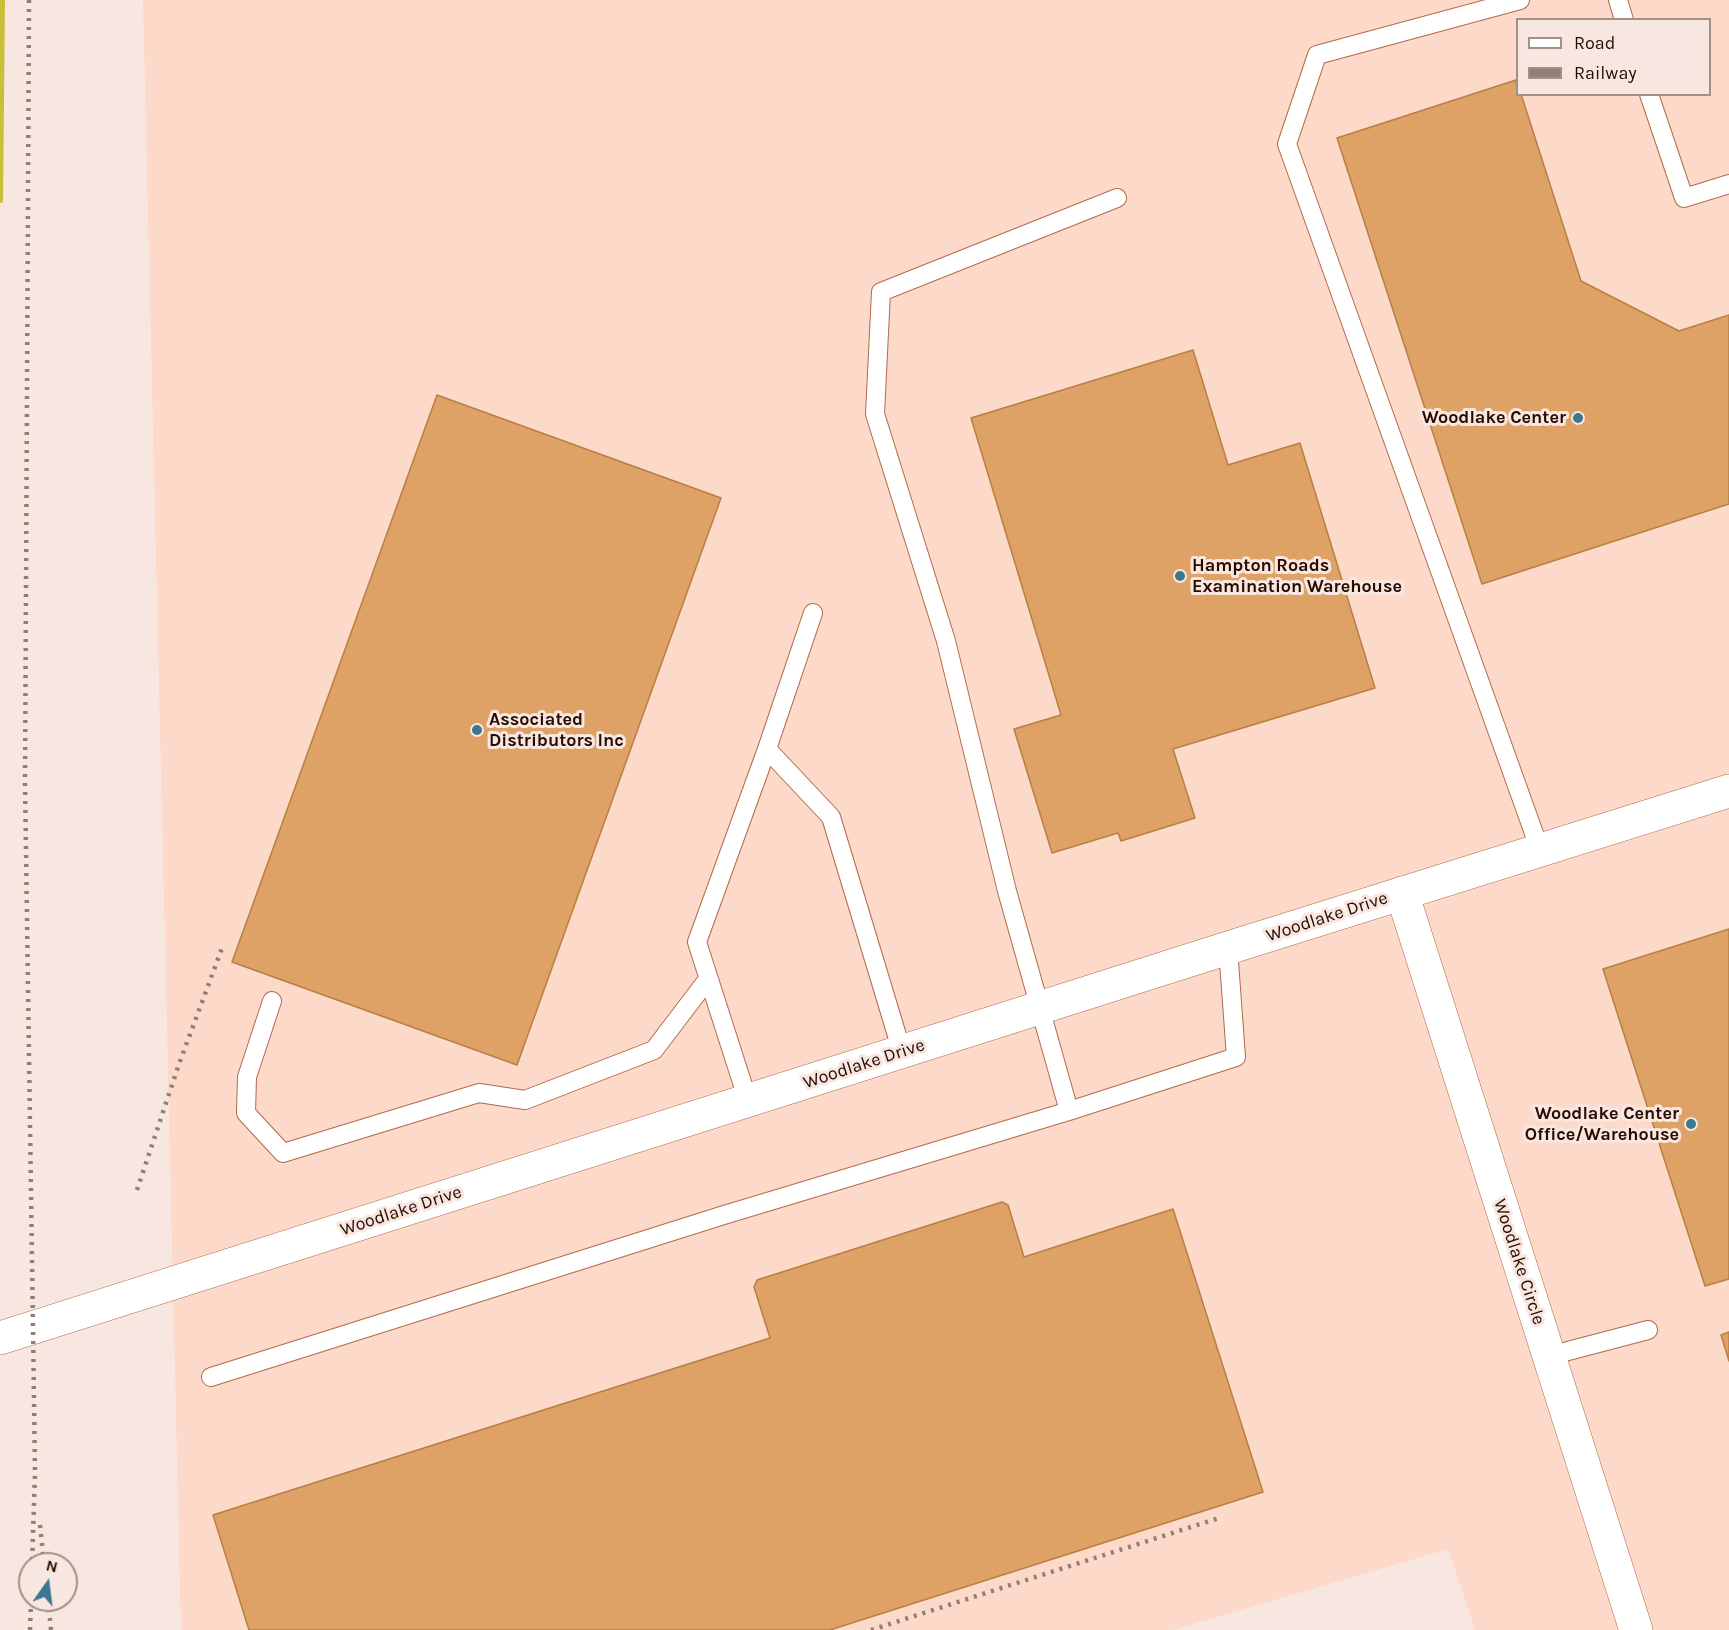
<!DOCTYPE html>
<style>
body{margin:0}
#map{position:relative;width:1729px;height:1630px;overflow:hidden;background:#f8e7e0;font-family:Karla,sans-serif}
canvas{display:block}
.legend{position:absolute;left:1516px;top:18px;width:195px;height:78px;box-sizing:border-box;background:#f8e7e0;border:2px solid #a48f87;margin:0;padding:8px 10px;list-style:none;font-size:18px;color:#270b01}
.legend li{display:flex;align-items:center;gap:12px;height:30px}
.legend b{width:30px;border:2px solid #a48f87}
.north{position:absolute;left:18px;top:1552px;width:60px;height:60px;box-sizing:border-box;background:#f8e7e0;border:2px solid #a48f87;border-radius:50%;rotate:14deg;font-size:16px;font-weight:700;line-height:24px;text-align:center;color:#270b01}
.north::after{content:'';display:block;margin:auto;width:21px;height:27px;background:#3b788f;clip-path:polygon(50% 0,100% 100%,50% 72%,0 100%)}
</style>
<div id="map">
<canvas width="1729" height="1630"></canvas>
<ul class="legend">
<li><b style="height:8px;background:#fff"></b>Road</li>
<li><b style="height:8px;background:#937d74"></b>Railway</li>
</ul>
<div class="north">N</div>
</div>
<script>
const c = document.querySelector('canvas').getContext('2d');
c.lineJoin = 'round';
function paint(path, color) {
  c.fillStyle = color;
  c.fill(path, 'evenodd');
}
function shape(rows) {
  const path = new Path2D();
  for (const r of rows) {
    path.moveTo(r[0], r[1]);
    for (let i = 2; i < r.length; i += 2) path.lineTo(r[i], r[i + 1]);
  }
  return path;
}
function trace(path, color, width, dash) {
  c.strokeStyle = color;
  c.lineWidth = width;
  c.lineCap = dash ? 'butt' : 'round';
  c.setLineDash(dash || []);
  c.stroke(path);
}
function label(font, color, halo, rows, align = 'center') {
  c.font = font + ' Karla,sans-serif';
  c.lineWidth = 6;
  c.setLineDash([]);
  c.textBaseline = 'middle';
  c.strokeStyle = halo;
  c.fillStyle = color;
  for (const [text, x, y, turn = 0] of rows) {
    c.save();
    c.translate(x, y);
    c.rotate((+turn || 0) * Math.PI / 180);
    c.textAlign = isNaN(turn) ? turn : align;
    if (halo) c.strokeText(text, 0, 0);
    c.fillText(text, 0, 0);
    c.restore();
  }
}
const built = shape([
 [143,0,1729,0,1729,1630,1475,1630,1448,1549,1173,1630,181,1630],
 [1518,20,1710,20,1710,94,1518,94]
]);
const forest = shape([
 [0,0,5,0,3,202,0,203]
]);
const building = shape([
 [1516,80,1518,94,1521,94,1581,281,1679,331,1729,315,1729,504,1482,584,1337,138,1516,80],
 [1193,350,1228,465,1300,443,1375,688,1173,749,1195,818,1121,841,1118,833,1052,853,1014,729,1061,715,971,418,1193,350],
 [437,395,721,498,517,1065,232,962,437,395],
 [1729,929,1729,1279,1705,1286,1603,969,1729,929],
 [1002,1202,1008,1205,1024,1257,1173,1209,1263,1492,830,1630,249,1630,213,1515,770,1338,754,1287,757,1280,1002,1202],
 [1729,1332,1729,1361,1721,1335,1729,1332]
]);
const service = shape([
 [1520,0,1317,55,1287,144,1540,850],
 [1618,0,1624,20],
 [1649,94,1684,198,1729,184],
 [767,749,831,817,902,1052],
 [272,1001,247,1077,246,1113,283,1153,479,1093,525,1100,654,1050,708,979],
 [748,1101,697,942,767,749,813,613],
 [1069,1111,1236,1057,1228,948],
 [1549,1356,1648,1330],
 [211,1377,724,1215,1069,1111,1007,891,946,641,875,414,881,292,1117,198]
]);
const minor = shape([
 [1402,893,1636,1630]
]);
const tertiary = shape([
 [0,1338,1228,948,1729,791]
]);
const rail = shape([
 [29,0,25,782,33,1328,35,1473,32,1564],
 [137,1190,179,1064,222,948],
 [40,1525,44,1564],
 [48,1600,51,1630],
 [30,1630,31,1600],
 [871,1630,1219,1518]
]);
const markers = [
 [1578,418,6,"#3b788f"],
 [1180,576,6,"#3b788f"],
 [477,730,6,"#3b788f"],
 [1691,1124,6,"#3b788f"]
];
const poiNames = [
 ["Woodlake Center",1566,418],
 ["Hampton Roads",1192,566,"left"],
 ["Examination Warehouse",1192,587,"left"],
 ["Associated",489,720,"left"],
 ["Distributors Inc",489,741,"left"],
 ["Woodlake Center",1679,1114],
 ["Office/Warehouse",1679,1135]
];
const streetNames = [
 ["Woodlake Drive",1327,917,-18],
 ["Woodlake Drive",864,1064,-18],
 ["Woodlake Drive",401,1211,-18],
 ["Woodlake Circle",1519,1262,72]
];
paint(built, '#fdd9c9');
paint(forest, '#c9bf39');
paint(building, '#dea266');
trace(building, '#b87f43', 1.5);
trace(service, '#b36a48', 20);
trace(minor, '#b36a48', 34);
trace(tertiary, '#b36a48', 34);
trace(service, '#fff', 18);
trace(minor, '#fff', 33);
trace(tertiary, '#fff', 33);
trace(rail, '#937d74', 4.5, [3, 6]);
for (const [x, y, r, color] of markers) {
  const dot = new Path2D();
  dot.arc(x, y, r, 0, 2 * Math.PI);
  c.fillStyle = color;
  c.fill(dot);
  trace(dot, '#f8e7e0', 2);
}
label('bold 18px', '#270b01', '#f8e7e0', poiNames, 'right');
label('18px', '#270b01', '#f8e7e0', streetNames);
</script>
